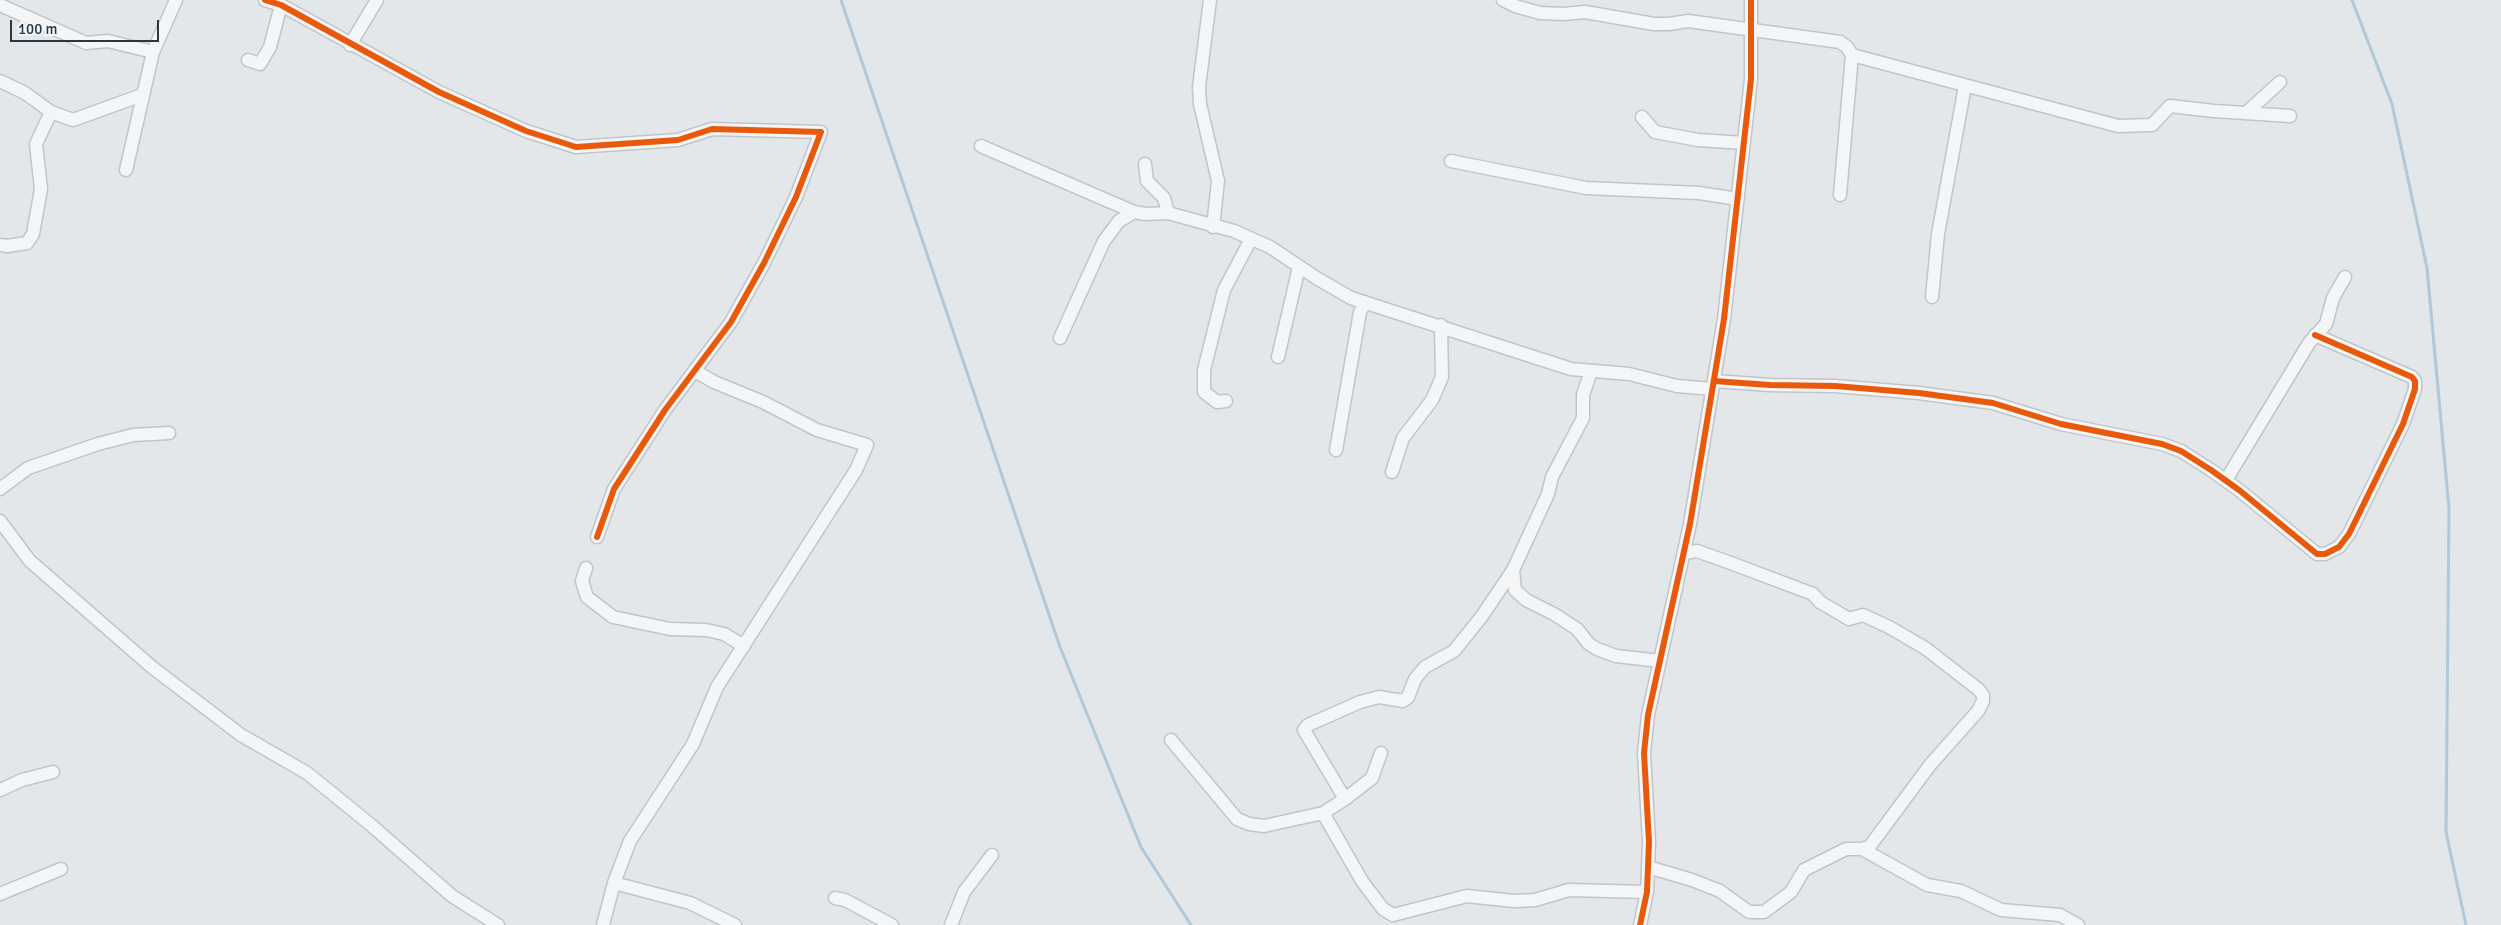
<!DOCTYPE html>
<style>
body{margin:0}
#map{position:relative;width:2501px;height:925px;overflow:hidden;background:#e4e7ea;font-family:Signika,sans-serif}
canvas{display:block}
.scale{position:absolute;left:10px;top:20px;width:149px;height:22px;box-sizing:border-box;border:2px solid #283745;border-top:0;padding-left:6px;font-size:15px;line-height:18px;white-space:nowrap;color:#283745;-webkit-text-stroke:4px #f2f6f9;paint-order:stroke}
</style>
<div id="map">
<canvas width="2501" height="925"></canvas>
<div class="scale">100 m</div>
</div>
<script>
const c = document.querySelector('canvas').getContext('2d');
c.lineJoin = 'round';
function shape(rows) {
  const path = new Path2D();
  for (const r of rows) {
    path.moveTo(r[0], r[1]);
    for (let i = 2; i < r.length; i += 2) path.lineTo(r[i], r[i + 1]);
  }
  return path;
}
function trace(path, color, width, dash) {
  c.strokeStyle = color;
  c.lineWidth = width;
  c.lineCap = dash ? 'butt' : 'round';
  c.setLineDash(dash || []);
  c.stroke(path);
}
const stream = shape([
 [841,0,1060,647,1141,847,1191,925],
 [2352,0,2392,104,2427,268,2449,509,2446,832,2466,925]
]);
const minor = shape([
 [265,0,281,5,439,92,526,131,576,147,678,140,712,129,821,132,796,197,764,263,731,322,665,410,614,489,597,537],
 [1210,0,1199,87,1200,104,1218,181,1213,227],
 [1503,0,1515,6,1540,13,1563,14,1585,12,1654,24,1669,24,1688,21,1840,42,1847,47,1852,55,1840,195],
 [0,5,86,43,108,41,153,52],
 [350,45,377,0],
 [1852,55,2118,126,2152,125,2170,106,2214,111,2290,116],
 [248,60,260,64,270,47,281,5],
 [0,81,25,93,51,112,73,120,142,95],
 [2246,113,2280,82],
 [1642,117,1655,132,1698,140,1744,143],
 [981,146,1134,212,1145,214,1168,213,1234,231,1270,247,1318,279,1351,298,1571,369,1629,374,1677,386,1712,389],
 [1451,161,1586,188,1699,193,1738,199],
 [1145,164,1147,181,1164,198,1168,213],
 [126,170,153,52,176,0],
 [0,245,7,246,27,243,33,234,41,189,36,144,51,112],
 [1932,297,1938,234,1965,86],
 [1060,338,1104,241,1119,221,1134,212],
 [1278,357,1299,267],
 [1591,371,1583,395,1583,418,1552,477,1548,494,1513,570,1515,590,1526,600,1554,614,1577,629,1589,644,1597,649,1616,656,1660,661],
 [1714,381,1770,385,1835,386,1919,393,1993,403,2061,424,2162,444,2181,451,2211,470,2239,490,2317,554,2325,554,2339,547,2349,534,2403,424,2415,389,2415,381,2412,377,2315,335],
 [1226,401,1217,402,1204,392,1204,370,1224,290,1251,239],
 [1336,450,1360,312,1365,302],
 [1392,472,1403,438,1432,400,1442,377,1441,325],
 [2226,480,2309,343,2326,324,2333,298,2345,277],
 [0,489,28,468,98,444,133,435,169,433],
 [0,521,30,561,153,668,241,735,307,773,371,825,452,896,498,925],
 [1684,553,1697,551,1728,562,1813,594,1820,602,1849,619,1863,615,1889,627,1925,648,1978,689,1983,695,1983,701,1978,711,1930,765,1870,846,1862,849],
 [586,568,582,581,587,597,613,617,670,629,706,630,724,634,744,646],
 [1171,740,1237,819,1249,824,1264,826,1323,813,1345,799,1304,730,1308,725,1360,702,1379,697,1403,701,1408,697,1415,679,1425,667,1454,651,1482,616,1513,570],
 [0,790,22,780,53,772],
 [1345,799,1372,778,1381,753],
 [1323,813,1362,881,1383,909,1393,915,1467,896,1514,901,1535,900,1569,890,1647,892],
 [1648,867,1692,880,1720,891,1749,912,1764,912,1791,892,1804,870,1846,849,1862,849,1927,885,1961,891,2001,910,2060,915,2078,925],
 [614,883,690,903,735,925],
 [0,894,61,869],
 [835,898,845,900,892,925],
 [603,925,614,883,630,841,693,744,717,687,856,470,867,445,817,430,763,402,714,382,695,371],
 [951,925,964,892,992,855],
 [1640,925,1647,892,1649,842,1644,753,1648,715,1690,524,1724,319,1751,79,1751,0]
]);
const cycleway = shape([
 [265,0,281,5,439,92,526,131,576,147,678,140,712,129,821,132,796,197,764,263,731,322,665,410,614,489,597,537],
 [1714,381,1770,385,1835,386,1919,393,1993,403,2061,424,2162,444,2181,451,2211,470,2239,490,2317,554,2325,554,2339,547,2349,534,2403,424,2415,389,2415,381,2412,377,2315,335],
 [1640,925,1647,892,1649,842,1644,753,1648,715,1690,524,1724,319,1751,79,1751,0]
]);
trace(stream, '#b0c8d7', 3);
trace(minor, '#c2c5c8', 15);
trace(minor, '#f3f5f6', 12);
trace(cycleway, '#e8590c', 6);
</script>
